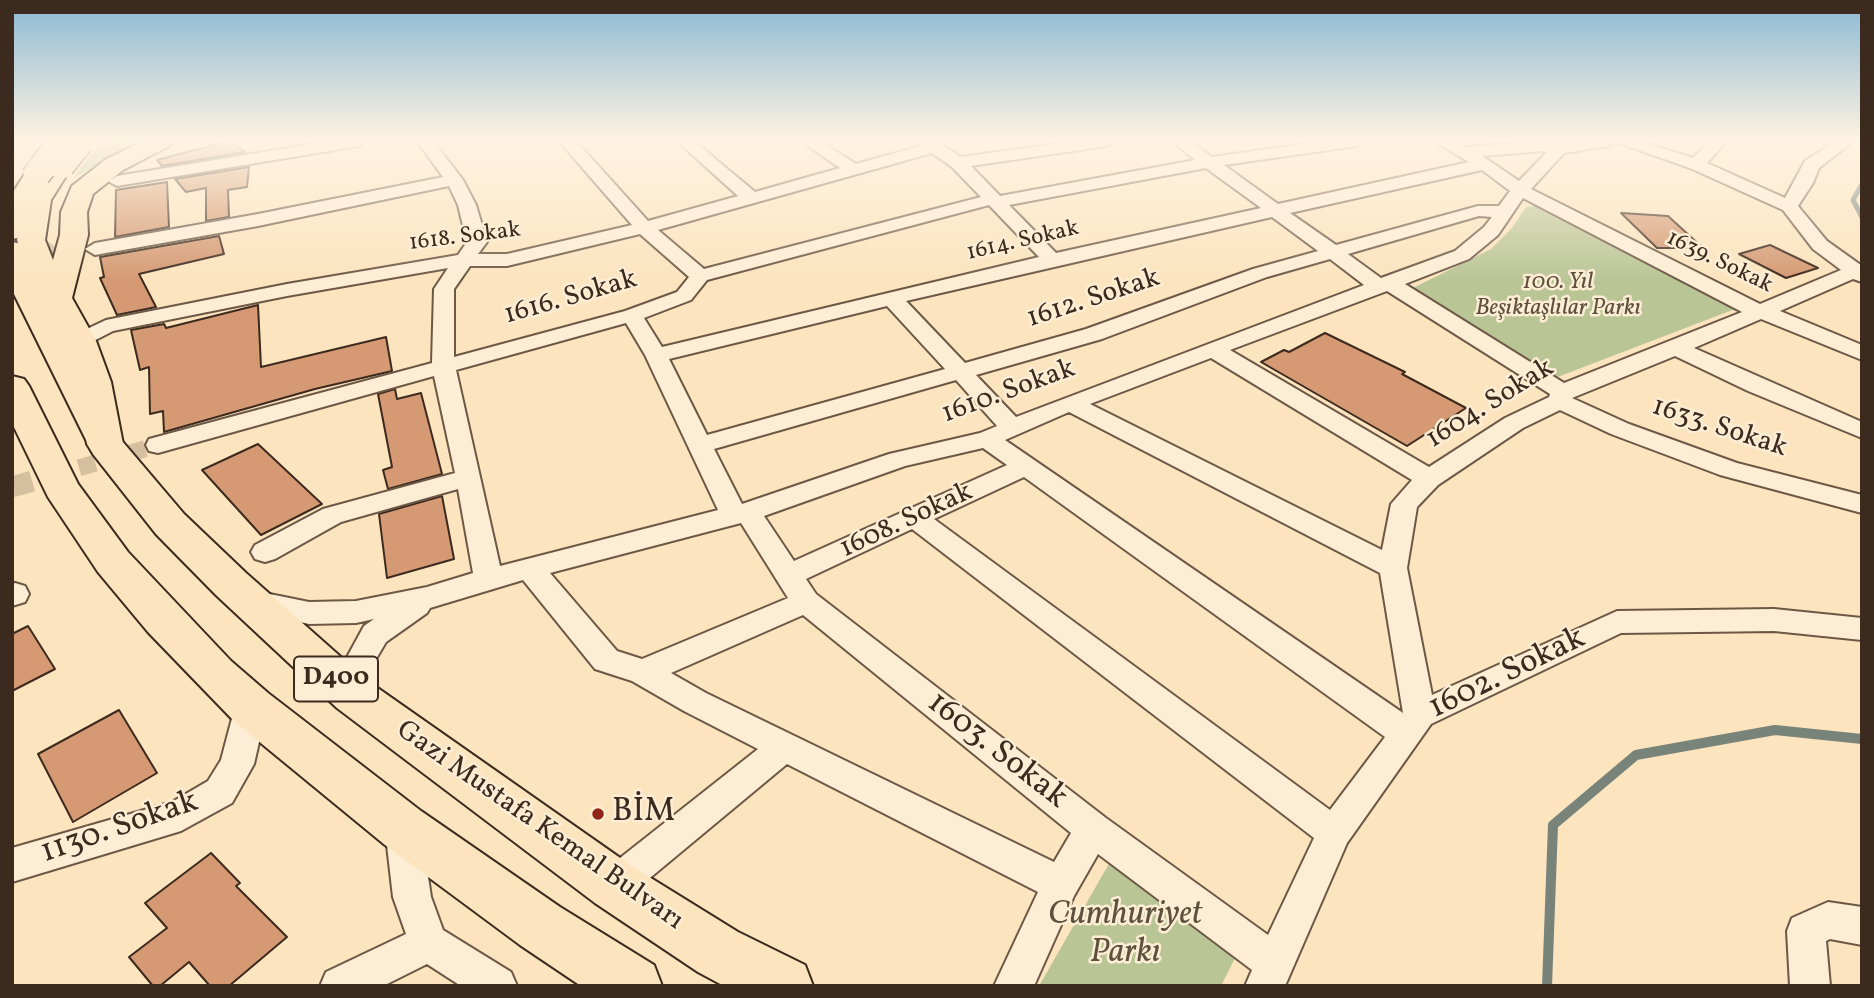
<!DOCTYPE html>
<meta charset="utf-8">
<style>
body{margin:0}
#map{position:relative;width:1874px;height:998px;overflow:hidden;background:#fce4bf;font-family:Vollkorn,serif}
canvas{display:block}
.frame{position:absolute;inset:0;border:14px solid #3d2a1e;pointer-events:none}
</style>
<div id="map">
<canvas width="1874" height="998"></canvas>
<div class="frame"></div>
</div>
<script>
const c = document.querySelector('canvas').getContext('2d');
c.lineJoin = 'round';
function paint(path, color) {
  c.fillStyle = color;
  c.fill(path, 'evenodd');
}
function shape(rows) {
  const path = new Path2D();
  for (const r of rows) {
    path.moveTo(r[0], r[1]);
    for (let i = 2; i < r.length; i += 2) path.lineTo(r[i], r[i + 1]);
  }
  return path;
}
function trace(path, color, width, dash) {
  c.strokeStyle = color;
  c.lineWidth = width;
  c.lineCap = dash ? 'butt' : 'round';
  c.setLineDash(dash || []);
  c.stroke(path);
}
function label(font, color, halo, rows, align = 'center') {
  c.font = font + ' Vollkorn,serif';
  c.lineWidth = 5;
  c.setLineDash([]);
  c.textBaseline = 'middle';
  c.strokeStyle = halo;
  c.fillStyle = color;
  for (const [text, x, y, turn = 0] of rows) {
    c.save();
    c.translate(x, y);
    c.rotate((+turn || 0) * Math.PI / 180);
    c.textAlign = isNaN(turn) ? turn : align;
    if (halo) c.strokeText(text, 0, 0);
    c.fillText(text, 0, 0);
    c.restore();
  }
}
const green = shape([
 [119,141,137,141,72,179,98,147],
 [1535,206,1735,309,1555,378,1411,289,1491,249,1512,228,1526,207],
 [1110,862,1235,958,1221,986,1039,986]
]);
const streamFar1 = shape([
 [1862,184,1853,200,1862,217]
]);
const stream = shape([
 [1547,986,1553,825,1636,755,1775,730,1862,739]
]);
const building = shape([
 [229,141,245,152,162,166,157,160,229,141],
 [249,167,247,187,228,190,229,217,206,221,206,188,186,192,175,179,249,167],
 [167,182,169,227,115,237,116,190,167,182],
 [1621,213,1668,216,1703,248,1657,248,1621,213],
 [219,236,224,254,139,274,156,307,117,315,100,278,104,277,100,257,219,236],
 [1770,245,1818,268,1786,278,1739,254,1770,245],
 [258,305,261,367,386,337,392,371,315,389,164,432,163,411,150,414,149,367,140,370,131,330,164,324,166,328,258,305],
 [1325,333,1405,372,1402,374,1466,408,1407,446,1261,362,1284,350,1289,352,1325,333],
 [395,389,397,399,421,393,442,474,388,489,383,470,392,467,378,394,395,389],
 [258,444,322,504,261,535,202,470,258,444],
 [442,496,454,559,387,578,379,514,442,496],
 [28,626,55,669,12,691,12,634,28,626],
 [119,710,157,773,73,822,38,754,119,710],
 [211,853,240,883,236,886,287,937,229,986,210,986,189,962,160,986,153,986,129,957,167,928,145,903,211,853]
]);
const pedestrianTunnelFar1 = shape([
 [54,475,158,445]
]);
const pedestrianTunnel = shape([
 [12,487,60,473]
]);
const primaryTunnelFar1 = shape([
 [14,289,37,271,53,245]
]);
const primaryTunnel = shape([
 [12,291,16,288]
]);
const minor = shape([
 [331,141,367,141,359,146,117,186,108,181,117,176,331,141],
 [417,141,433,141,463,180,476,205,487,242,478,254,507,254,632,225,559,141,576,141,648,221,738,196,677,141,694,141,755,192,840,168,801,141,820,141,856,164,921,146,917,141,936,141,961,157,1076,141,1115,141,1107,146,971,166,1000,196,1195,160,1172,141,1190,141,1212,157,1325,141,1365,141,1357,146,1224,165,1278,204,1469,162,1434,141,1454,141,1465,147,1543,141,1559,144,1580,141,1639,141,1693,158,1710,141,1727,141,1707,163,1785,198,1805,161,1836,141,1854,141,1819,168,1813,183,1798,206,1827,241,1862,266,1862,282,1853,279,1780,311,1862,345,1862,360,1761,319,1694,348,1862,422,1862,438,1748,391,1675,356,1572,398,1629,424,1737,463,1862,495,1862,513,1720,475,1611,434,1560,410,1523,428,1438,485,1417,507,1407,568,1432,695,1617,611,1774,609,1862,618,1862,640,1774,631,1621,633,1431,724,1347,843,1285,986,1245,986,1252,970,1098,854,1074,896,1034,986,994,986,1038,892,787,764,627,897,614,902,601,897,595,885,601,873,758,749,684,711,632,681,595,669,523,580,430,608,427,613,386,642,376,659,369,695,364,704,353,708,342,704,337,695,346,659,364,626,374,619,356,623,309,624,240,609,235,601,240,593,250,590,309,602,356,601,427,587,473,573,458,489,341,522,275,559,265,562,255,559,251,552,255,545,323,509,455,473,434,376,158,453,149,451,146,445,149,439,432,363,434,289,448,268,287,296,113,331,80,348,72,346,69,341,72,336,106,320,287,284,458,255,467,242,458,205,449,186,258,226,95,255,85,249,95,243,258,214,443,177,417,141],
 [1616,142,1690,168,1783,210,1813,249,1841,270,1760,304,1531,189,1564,153,1608,146,1616,142],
 [1547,152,1519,181,1482,156,1543,151,1547,152],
 [932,153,952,167,981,197,704,269,658,230,932,153],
 [1206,168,1261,208,1056,253,1009,205,1206,168],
 [1482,170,1510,191,1499,206,1478,206,1336,245,1290,213,1482,170],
 [1523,198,1742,312,1564,383,1405,284,1469,259,1498,235,1523,198],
 [989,205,1039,257,662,347,644,318,691,300,707,280,989,205],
 [1479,216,1492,217,1484,227,1455,251,1381,278,1348,254,1479,216],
 [1272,217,1318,251,1253,269,1086,329,965,363,906,301,1272,217],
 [640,234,689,277,677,292,625,311,454,357,454,289,470,266,507,266,640,234],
 [1330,259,1364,285,1016,417,976,375,1102,339,1267,277,1330,259],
 [1387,291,1550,394,1549,397,1505,418,1429,467,1230,350,1387,291],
 [887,306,945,369,707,435,669,359,887,306],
 [626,323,645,355,718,510,500,566,456,370,626,323],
 [1211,358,1412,480,1391,504,1382,550,1090,404,1211,358],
 [956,380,997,426,980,433,889,454,742,504,714,449,956,380],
 [1069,412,1380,573,1403,713,1005,440,1069,412],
 [983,448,1007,465,794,561,764,516,905,466,983,448],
 [1024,477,1385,737,1330,810,934,519,1024,477],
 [741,523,788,598,642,659,617,651,550,573,741,523],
 [912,529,1314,838,1268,935,1106,818,816,594,806,579,912,529],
 [803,615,1071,833,1054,862,706,693,671,673,803,615],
 [15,583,25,586,29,594,25,602,12,606,12,584,15,583],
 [251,694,262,698,267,707,254,764,232,803,181,831,12,882,12,848,172,802,208,781,221,760,235,707,240,698,251,694],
 [403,812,416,817,421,828,431,897,443,930,511,972,517,986,461,986,427,964,383,986,320,986,326,972,406,934,393,897,385,828,390,817,403,812],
 [1828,902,1862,907,1862,945,1830,939,1826,941,1830,986,1790,986,1787,931,1792,918,1828,902]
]);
const primary = shape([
 [143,141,173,141,169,146,123,170,93,194,87,212,88,235,72,298,96,341,111,382,123,444,118,452,105,455,92,452,87,444,77,382,64,341,28,272,17,240,25,200,52,160,61,158,70,160,73,165,51,200,45,240,53,260,60,235,61,212,72,186,105,160,143,141]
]);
const trunk = shape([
 [37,166,46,169,50,174,30,208,26,231,22,237,12,239,12,194,28,169,37,166],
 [12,242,22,244,26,250,40,286,122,441,184,514,246,573,369,682,633,867,738,932,805,965,813,986,724,986,698,972,595,903,337,708,216,595,156,534,93,454,12,290,12,242],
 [12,376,24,379,29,386,78,484,128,552,231,661,268,693,421,811,560,907,654,965,662,986,581,986,520,945,385,845,234,721,148,632,98,572,48,497,12,423,12,376]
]);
const primaryBridge = shape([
 [61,165,80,141]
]);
const trunkBridge = shape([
 [12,161,20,151],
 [37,174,63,141]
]);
const markers = [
 [598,814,7,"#8f2418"]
];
const farStreetnames = [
 ["1618. Sokak",465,238,-7],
 ["1614. Sokak",1023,242,-13],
 ["1639. Sokak",1719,263,26]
];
const farParknames = [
 ["100. Yıl",1558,284],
 ["Beşiktaşlılar Parkı",1558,310]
];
const shields = [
 [336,679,84]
];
const shieldNames = [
 ["D400",336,679]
];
const streetNames = [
 ["1616. Sokak",571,299,-16],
 ["1612. Sokak",1094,300,-18],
 ["1610. Sokak",1009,393,-20],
 ["1604. Sokak",1491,405,-32],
 ["1633. Sokak",1719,429,18],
 ["1608. Sokak",907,522,-25],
 ["Gazi Mustafa Kemal Bulvarı",539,827,35]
];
const nearStreetnames = [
 ["1602. Sokak",1508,675,-26],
 ["1603. Sokak",996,752,38],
 ["1130. Sokak",120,829,-19]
];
const nearPoinames = [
 ["BİM",612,814]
];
const nearParknames = [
 ["Cumhuriyet",1125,917],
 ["Parkı",1125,955]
];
paint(green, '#bac596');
trace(streamFar1, '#78837a', 5);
trace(stream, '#78837a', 10);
paint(building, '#d59a74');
trace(building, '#3d2a1e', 2);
trace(pedestrianTunnelFar1, '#d6bf9f', 17, [17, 9]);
trace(pedestrianTunnel, '#d6bf9f', 21, [21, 10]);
trace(primaryTunnelFar1, '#d6bf9f', 27, [27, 13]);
trace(primaryTunnel, '#d6bf9f', 33, [33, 17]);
trace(minor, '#6d5846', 4);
trace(primary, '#3d2a1e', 4);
trace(trunk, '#3d2a1e', 4);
paint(minor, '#fdedd5');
paint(primary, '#fce4bf');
paint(trunk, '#fce4bf');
trace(primaryBridge, '#3d2a1e', 30, []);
trace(trunkBridge, '#3d2a1e', 30, []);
trace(primaryBridge, '#fce4bf', 27);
trace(trunkBridge, '#fce4bf', 27);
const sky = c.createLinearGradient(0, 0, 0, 280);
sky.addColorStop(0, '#8bb8d5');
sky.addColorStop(0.5, '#fef3e2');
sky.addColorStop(1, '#fef3e200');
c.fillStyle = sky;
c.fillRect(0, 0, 1874, 280);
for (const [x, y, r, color] of markers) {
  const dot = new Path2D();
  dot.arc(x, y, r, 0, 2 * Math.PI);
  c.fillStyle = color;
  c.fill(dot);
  trace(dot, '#fdedd5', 2.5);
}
label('23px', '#3d2a1e', '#fdedd5', farStreetnames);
label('italic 23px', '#5c513c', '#fdedd5', farParknames);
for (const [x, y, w] of shields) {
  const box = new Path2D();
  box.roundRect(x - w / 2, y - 22.5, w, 45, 5);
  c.fillStyle = '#fdedd5';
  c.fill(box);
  trace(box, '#3d2a1e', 2);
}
label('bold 26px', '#3d2a1e', null, shieldNames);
label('28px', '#3d2a1e', '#fdedd5', streetNames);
label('33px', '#3d2a1e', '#fdedd5', nearStreetnames);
label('33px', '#3d2a1e', '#fdedd5', nearPoinames, 'left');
label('italic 33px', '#5c513c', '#fdedd5', nearParknames);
</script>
